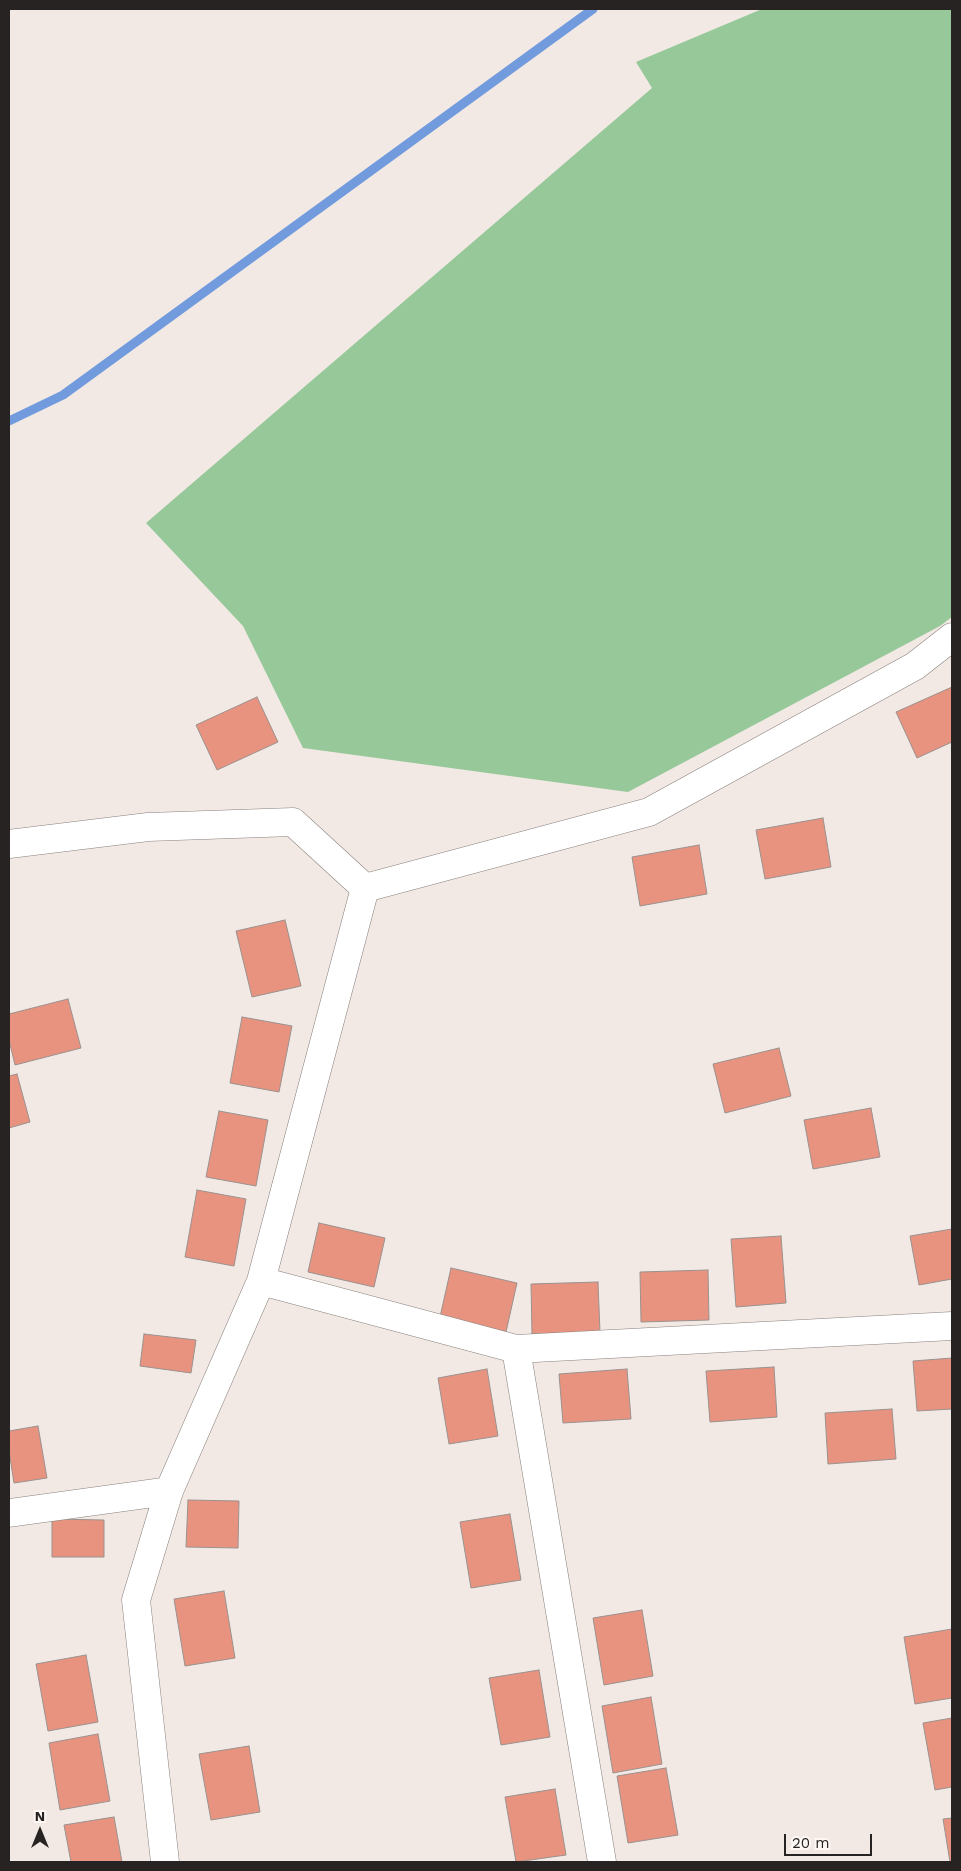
<!DOCTYPE html>
<style>
body{margin:0}
#map{position:relative;width:961px;height:1871px;overflow:hidden;background:#f2e9e5;font-family:"Work Sans",sans-serif}
canvas{display:block}
.frame{position:absolute;inset:0;border:10px solid #272322;pointer-events:none}
.north{position:absolute;left:15px;top:1806px;width:50px;height:50px;-webkit-text-stroke:4px #fef7f4;paint-order:stroke;rotate:0deg;font-size:14px;font-weight:700;line-height:20px;text-align:center;color:#272322}
.north::after{content:'';display:block;margin:auto;width:18px;height:22px;background:#272322;clip-path:polygon(50% 0,100% 100%,50% 72%,0 100%)}
.scale{position:absolute;left:784px;top:1834px;width:88px;height:22px;box-sizing:border-box;border:2px solid #272322;border-top:0;padding-left:6px;font-size:15px;line-height:18px;white-space:nowrap;color:#272322;-webkit-text-stroke:4px #fef7f4;paint-order:stroke}
</style>
<div id="map">
<canvas width="961" height="1871"></canvas>
<div class="frame"></div>
<div class="north">N</div>
<div class="scale">20 m</div>
</div>
<script>
const c = document.querySelector('canvas').getContext('2d');
c.lineJoin = 'round';
function paint(path, color) {
  c.fillStyle = color;
  c.fill(path, 'evenodd');
}
function shape(rows) {
  const path = new Path2D();
  for (const r of rows) {
    path.moveTo(r[0], r[1]);
    for (let i = 2; i < r.length; i += 2) path.lineTo(r[i], r[i + 1]);
  }
  return path;
}
function trace(path, color, width, dash) {
  c.strokeStyle = color;
  c.lineWidth = width;
  c.lineCap = dash ? 'butt' : 'round';
  c.setLineDash(dash || []);
  c.stroke(path);
}
const green = shape([
 [762,9,952,9,952,617,940,626,628,792,303,748,243,626,146,523,652,88,636,62]
]);
const stream = shape([
 [9,421,63,395,593,9]
]);
const building = shape([
 [952,687,952,742,917,758,896,712,952,687],
 [257,697,278,742,217,770,196,725,257,697],
 [823,818,831,867,765,879,756,830,823,818],
 [699,845,707,894,640,906,632,857,699,845],
 [285,920,301,986,252,997,236,931,285,920],
 [68,999,81,1048,15,1065,9,1040,9,1014,68,999],
 [242,1017,292,1026,279,1092,230,1083,242,1017],
 [779,1048,791,1096,725,1113,713,1064,779,1048],
 [17,1074,30,1122,9,1128,9,1076,17,1074],
 [871,1108,880,1157,813,1169,804,1120,871,1108],
 [219,1111,268,1120,256,1186,206,1177,219,1111],
 [197,1190,246,1199,234,1266,185,1257,197,1190],
 [319,1223,385,1238,374,1287,308,1272,319,1223],
 [952,1229,952,1279,919,1285,910,1236,952,1229],
 [781,1236,786,1303,736,1307,731,1239,781,1236],
 [451,1268,517,1283,506,1332,440,1317,451,1268],
 [708,1270,709,1320,641,1322,640,1272,708,1270],
 [598,1282,600,1332,532,1334,531,1284,598,1282],
 [144,1334,196,1340,191,1373,140,1366,144,1334],
 [952,1358,952,1409,917,1411,913,1361,952,1358],
 [774,1367,777,1417,710,1422,706,1371,774,1367],
 [487,1369,498,1436,449,1444,438,1378,487,1369],
 [627,1369,631,1419,563,1423,559,1374,627,1369],
 [892,1409,896,1459,828,1464,825,1413,892,1409],
 [38,1426,47,1478,14,1483,9,1451,9,1431,38,1426],
 [188,1500,239,1501,238,1548,186,1547,188,1500],
 [510,1514,521,1580,471,1588,460,1522,510,1514],
 [52,1519,104,1520,104,1557,52,1557,52,1519],
 [224,1591,235,1658,185,1666,174,1599,224,1591],
 [642,1610,653,1676,604,1685,593,1618,642,1610],
 [952,1629,952,1698,915,1704,904,1637,952,1629],
 [86,1655,98,1722,48,1731,36,1664,86,1655],
 [539,1670,550,1737,501,1745,489,1678,539,1670],
 [651,1697,662,1764,613,1773,602,1706,651,1697],
 [952,1718,952,1787,935,1790,923,1723,952,1718],
 [98,1734,110,1801,60,1810,49,1743,98,1734],
 [249,1746,260,1812,211,1820,199,1754,249,1746],
 [666,1768,678,1835,628,1843,617,1776,666,1768],
 [555,1789,566,1855,516,1862,505,1797,555,1789],
 [114,1817,122,1862,71,1862,64,1825,114,1817],
 [952,1818,952,1862,950,1862,943,1819,952,1818]
]);
const minor = shape([
 [9,844,148,827,293,822,365,888],
 [365,888,649,812,915,666,952,637],
 [261,1281,516,1349,952,1326],
 [516,1349,602,1862],
 [9,1513,169,1491],
 [165,1862,136,1600,169,1491,261,1281,365,888]
]);
paint(green, '#97c899');
trace(stream, '#719bdd', 9);
paint(building, '#e8937f');
trace(building, '#9a918e', 1);
trace(minor, '#89817d', 29);
trace(minor, '#fff', 28);
</script>
